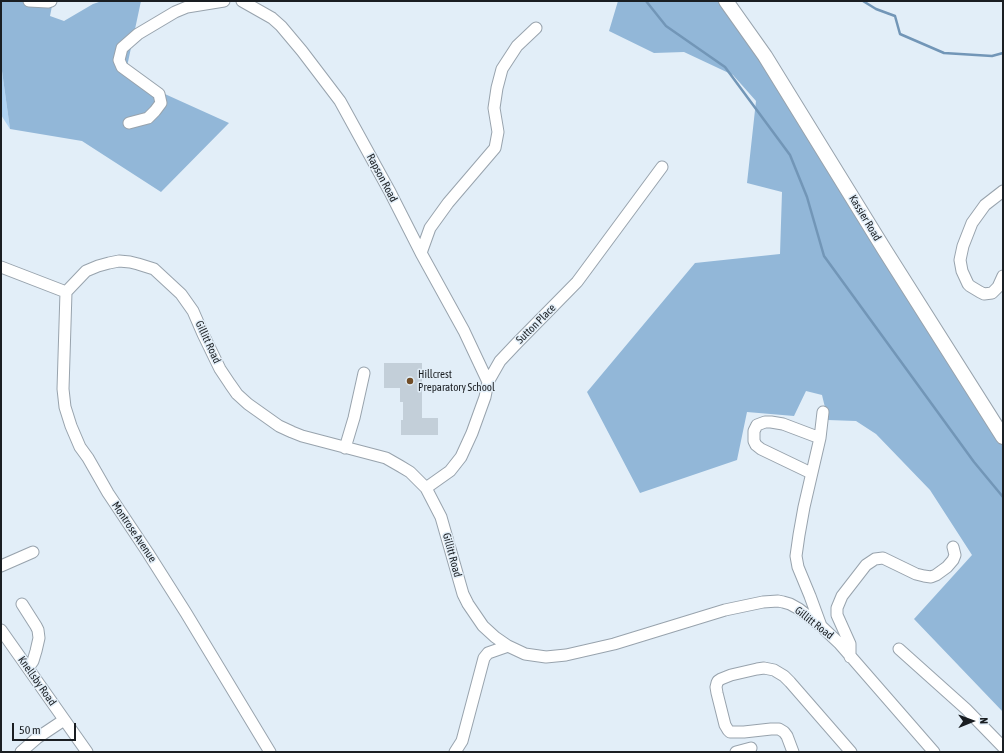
<!DOCTYPE html>
<style>
body{margin:0}
#map{position:relative;width:1004px;height:753px;overflow:hidden;background:#e2eef8;font-family:"Asap Condensed",sans-serif}
canvas{display:block}
.frame{position:absolute;inset:0;border:2px solid #1a1e22;pointer-events:none}
.north{position:absolute;left:952px;top:701px;width:40px;height:40px;-webkit-text-stroke:3px #e2eef8;paint-order:stroke;rotate:89deg;font-size:11px;font-weight:700;line-height:16px;text-align:center;color:#1a1e22}
.north::after{content:'';display:block;margin:auto;width:14px;height:18px;background:#1a1e22;clip-path:polygon(50% 0,100% 100%,50% 72%,0 100%)}
.scale{position:absolute;left:12px;top:723px;width:64px;height:18px;box-sizing:border-box;border:2px solid #1a1e22;border-top:0;padding-left:5px;font-size:12px;line-height:14px;white-space:nowrap;color:#1a1e22;-webkit-text-stroke:3px #e2eef8;paint-order:stroke}
</style>
<div id="map">
<canvas width="1004" height="753"></canvas>
<div class="frame"></div>
<div class="north">N</div>
<div class="scale">50 m</div>
</div>
<script>
const c = document.querySelector('canvas').getContext('2d');
c.lineJoin = 'round';
function paint(path, color) {
  c.fillStyle = color;
  c.fill(path, 'evenodd');
}
function shape(rows) {
  const path = new Path2D();
  for (const r of rows) {
    path.moveTo(r[0], r[1]);
    for (let i = 2; i < r.length; i += 2) path.lineTo(r[i], r[i + 1]);
  }
  return path;
}
function trace(path, color, width, dash) {
  c.strokeStyle = color;
  c.lineWidth = width;
  c.lineCap = dash ? 'butt' : 'round';
  c.setLineDash(dash || []);
  c.stroke(path);
}
function label(font, color, halo, rows, align = 'center') {
  c.font = font + ' "Asap Condensed",sans-serif';
  c.lineWidth = 3;
  c.setLineDash([]);
  c.textBaseline = 'middle';
  c.strokeStyle = halo;
  c.fillStyle = color;
  for (const [text, x, y, turn = 0] of rows) {
    c.save();
    c.translate(x, y);
    c.rotate((+turn || 0) * Math.PI / 180);
    c.textAlign = isNaN(turn) ? turn : align;
    if (halo) c.strokeText(text, 0, 0);
    c.fillText(text, 0, 0);
    c.restore();
  }
}
const green = shape([
 [1,69,2,71,10,129,1,115]
]);
const forest = shape([
 [1,1,53,1,50,16,64,21,93,4,102,1,141,1,125,76,229,123,161,192,82,141,10,129,2,71,1,69],
 [618,1,726,1,1003,437,1003,712,914,619,972,555,930,490,876,434,856,421,828,420,822,395,806,391,794,416,747,412,737,460,640,493,587,392,695,263,780,254,782,192,747,183,756,101,733,75,684,52,654,53,609,31]
]);
const stream = shape([
 [646,1,666,26,725,67,790,155,807,197,824,256,974,462,1003,497],
 [863,1,876,9,895,16,900,34,944,53,992,56,1003,53]
]);
const building = shape([
 [384,363,422,363,422,418,438,418,438,435,401,435,401,420,403,420,403,402,400,402,400,388,384,388]
]);
const minor = shape([
 [29,1,48,2,51,1],
 [242,1,272,18,281,26,302,51,340,101,390,192,421,253,464,331,488,382],
 [129,123,148,118,155,111,161,103,159,94,122,67,119,60,122,48,138,34,175,12,187,7,224,1],
 [1003,191,985,205,972,223,963,246,960,260,962,271,968,284,970,286,980,292,984,294,992,293,998,287,1003,276],
 [421,253,430,228,448,203,495,148,498,132,494,108,497,88,502,69,517,46,536,28],
 [1,267,66,292],
 [66,292,86,271,98,266,109,263,119,261,130,262,138,264,154,269,181,294,193,311,203,334,220,369,230,384,237,394,248,404,279,426,292,432,302,436,386,458,400,466,410,472,426,488,441,517,463,594,468,604,483,626,495,637,508,646,525,654,546,657,566,655,614,644,725,610,763,602,778,601,783,602,790,604,799,609,821,626,839,643,934,752],
 [66,292,63,389,65,407,71,426,80,447,88,458,108,493,148,553,186,613,270,752],
 [345,448,354,418,364,373],
 [811,473,761,449,756,445,754,441,754,431,757,425,765,422,771,422,783,424,820,438],
 [426,488,450,471,461,457,472,433,485,397,488,382,500,361,517,343,577,282,662,167],
 [1,566,33,552],
 [22,604,36,626,38,630,39,638,36,651,33,661,28,668],
 [821,626,810,596,798,567,796,556,799,535,804,507,820,438,823,412],
 [1,630,87,752],
 [899,649,966,709,1003,747],
 [850,657,850,644,837,615,837,608,842,596,866,565,875,559,883,558,916,574,924,576,931,577,936,575,947,567,953,560,955,555,953,547],
 [21,752,37,738,64,720],
 [455,752,462,741,484,658,488,653,508,646],
 [736,752,751,748],
 [793,752,787,736,784,732,779,729,771,729,744,732,730,732,728,730,725,725,717,693,716,687,717,683,718,681,721,679,731,675,757,669,764,668,774,670,784,676,790,682,851,752]
]);
const major = shape([
 [726,1,765,56,884,249,1003,437]
]);
const markers = [
 [410,381,4,"#714d27"]
];
const streetNames = [
 ["Rapson Road",382,178,62],
 ["Kassier Road",865,218,59],
 ["Sutton Place",536,324,-45],
 ["Gillitt Road",208,342,65],
 ["Montrose Avenue",134,532,56],
 ["Gillitt Road",452,555,75],
 ["Gillitt Road",814,623,38],
 ["Knellsby Road",37,681,55]
];
const poiNames = [
 ["Hillcrest",418,375],
 ["Preparatory School",418,388]
];
paint(green, '#b0d4f4');
paint(forest, '#92b7d8');
trace(stream, '#7296b7', 2.5);
paint(building, '#c3cfd9');
trace(minor, '#98a3ad', 13);
trace(major, '#98a3ad', 16);
trace(minor, '#fff', 11);
trace(major, '#fff', 14);
for (const [x, y, r, color] of markers) {
  const dot = new Path2D();
  dot.arc(x, y, r, 0, 2 * Math.PI);
  c.fillStyle = color;
  c.fill(dot);
  trace(dot, '#e2eef8', 1.5);
}
label('11px', '#1a1e22', '#e2eef8', streetNames);
label('11px', '#1a1e22', '#e2eef8', poiNames, 'left');
</script>
